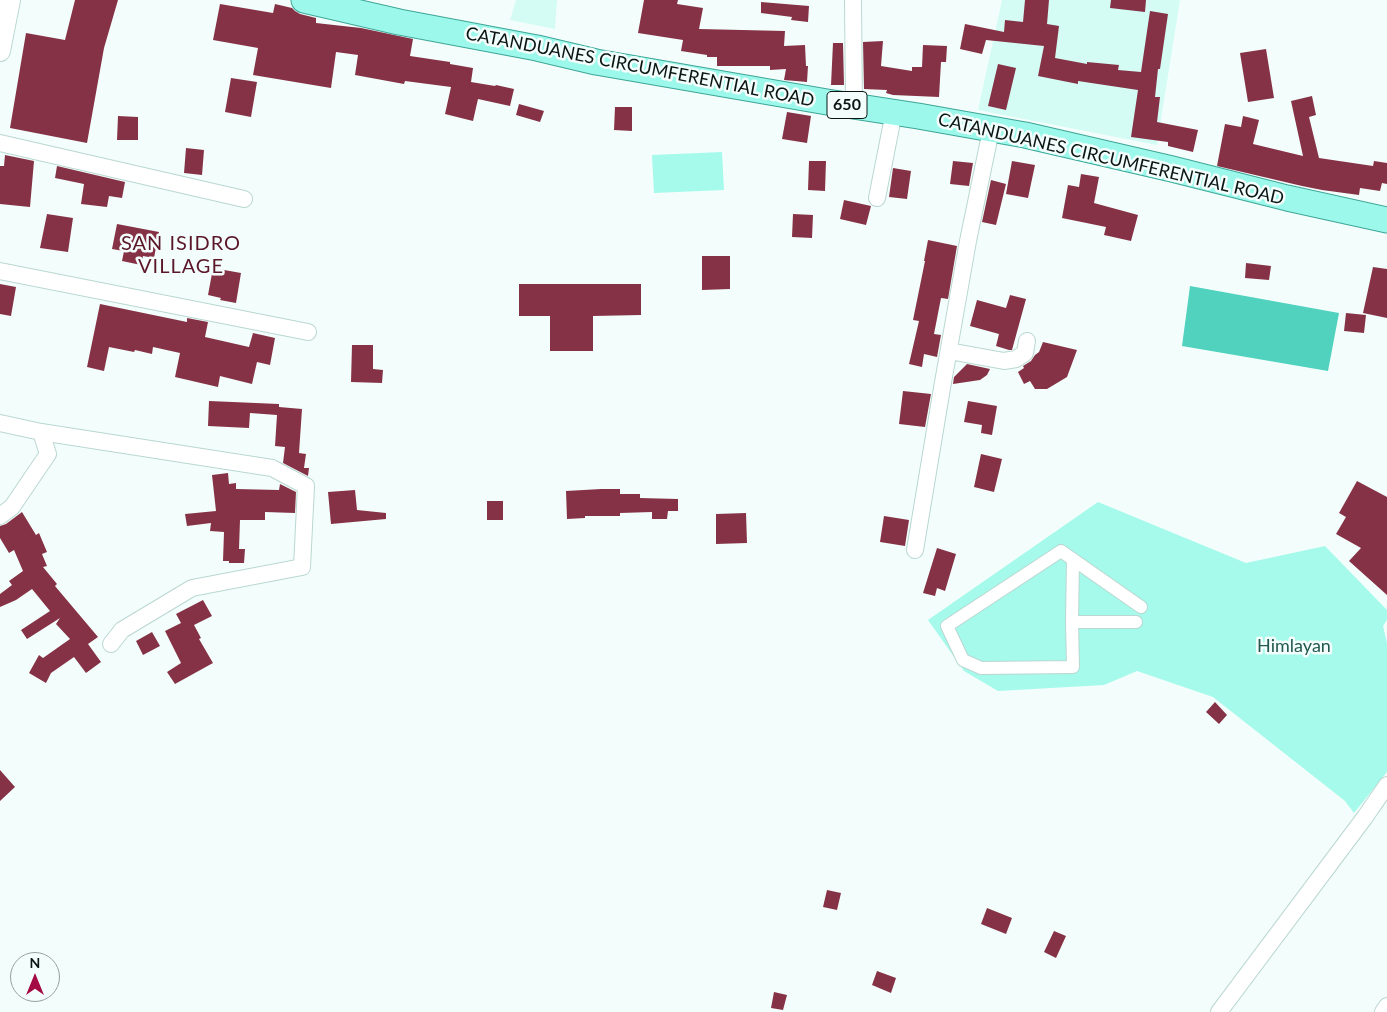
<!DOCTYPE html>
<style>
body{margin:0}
#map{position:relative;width:1387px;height:1012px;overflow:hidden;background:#f3fefc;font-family:Lato,sans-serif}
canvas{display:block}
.north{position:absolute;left:10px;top:952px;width:50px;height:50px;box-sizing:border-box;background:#f3fefc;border:1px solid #96a19f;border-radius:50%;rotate:0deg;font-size:14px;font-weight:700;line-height:20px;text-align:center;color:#0b1614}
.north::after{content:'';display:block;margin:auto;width:18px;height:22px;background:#a40b44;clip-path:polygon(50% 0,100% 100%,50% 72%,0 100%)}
</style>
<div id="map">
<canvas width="1387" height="1012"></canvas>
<div class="north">N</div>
</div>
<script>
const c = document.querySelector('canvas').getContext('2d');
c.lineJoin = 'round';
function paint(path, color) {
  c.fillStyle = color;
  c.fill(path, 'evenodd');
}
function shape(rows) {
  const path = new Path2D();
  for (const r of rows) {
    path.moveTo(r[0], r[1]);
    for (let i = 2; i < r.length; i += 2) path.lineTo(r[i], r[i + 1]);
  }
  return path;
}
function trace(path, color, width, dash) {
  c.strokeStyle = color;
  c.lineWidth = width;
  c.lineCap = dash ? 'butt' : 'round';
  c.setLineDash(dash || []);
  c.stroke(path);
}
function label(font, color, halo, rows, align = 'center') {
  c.font = font + ' Lato,sans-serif';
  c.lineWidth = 5;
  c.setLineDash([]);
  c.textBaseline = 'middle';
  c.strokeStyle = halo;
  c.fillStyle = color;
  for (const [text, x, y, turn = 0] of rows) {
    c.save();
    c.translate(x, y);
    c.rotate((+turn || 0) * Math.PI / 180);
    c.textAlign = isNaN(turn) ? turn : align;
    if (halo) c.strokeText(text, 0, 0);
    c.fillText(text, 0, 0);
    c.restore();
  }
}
const built = shape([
 [516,0,557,0,555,29,510,20],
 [1002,0,1180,0,1157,145,978,110]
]);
const green = shape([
 [722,152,724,190,654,193,652,155],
 [1098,502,1246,563,1325,546,1387,610,1387,620,1383,626,1387,643,1387,772,1354,813,1345,801,1213,697,1137,671,1104,685,998,691,964,671,928,620]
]);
const forest = shape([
 [1190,286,1339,313,1328,371,1182,346]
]);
const building = shape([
 [75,0,118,0,104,48,87,143,10,128,26,33,65,40],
 [644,0,678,0,677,4,703,8,699,29,785,31,784,46,805,45,806,66,808,66,807,82,784,80,786,69,770,70,770,66,717,66,717,57,707,57,707,55,681,51,683,40,638,33],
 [1025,0,1049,0,1047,24,1059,26,1055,58,1087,64,1087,62,1119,65,1118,70,1141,72,1150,11,1168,14,1160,69,1158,69,1155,97,1160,97,1157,122,1198,130,1193,152,1168,146,1168,142,1131,137,1138,90,1078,81,1078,84,1038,76,1044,46,986,40,982,54,960,49,965,24,1004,32,1005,20,1023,22],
 [1111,0,1146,0,1145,12,1110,8],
 [761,2,809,6,808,22,791,20,792,17,761,13],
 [220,4,273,13,275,4,292,8,295,11,300,14,316,18,316,23,361,28,413,39,410,56,450,62,450,64,473,68,471,82,495,86,496,85,514,89,510,106,478,99,473,121,445,114,451,87,405,81,404,84,355,75,358,55,336,52,331,88,253,75,258,48,213,40],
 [883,41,881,66,912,71,912,67,922,67,923,45,947,46,946,62,941,62,939,97,893,95,886,93,887,90,864,89,863,42],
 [833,43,843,43,844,85,831,85],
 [1266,49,1274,98,1248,102,1240,53],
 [998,64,1016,68,1006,110,988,106],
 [231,78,257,82,251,117,225,112],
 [1312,96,1316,115,1309,117,1319,158,1373,166,1374,161,1387,163,1387,184,1382,183,1380,191,1360,188,1359,195,1322,190,1302,186,1217,166,1225,124,1241,127,1243,116,1259,120,1253,144,1303,156,1291,101],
 [519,104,544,111,540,122,516,115],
 [615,107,632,107,632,131,614,130],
 [787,112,811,116,807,143,782,139],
 [118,116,138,117,138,140,117,140],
 [186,148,204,150,202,175,184,173],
 [5,155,34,161,30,207,0,204,0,166,4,166],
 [809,161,826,161,825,191,808,190],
 [953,161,973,163,969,186,950,184],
 [1012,161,1035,165,1028,198,1006,194],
 [57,166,125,182,122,198,109,196,107,207,81,204,84,184,55,178],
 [893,168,911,171,907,199,889,197],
 [1081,174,1099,177,1094,203,1138,215,1131,241,1104,235,1106,227,1062,218,1068,185,1079,187],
 [991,180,1006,184,996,225,982,222],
 [844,200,871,206,866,225,840,219],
 [47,214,73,218,68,252,40,248],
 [793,214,813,215,812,238,792,237],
 [117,224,159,232,154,258,143,256,141,265,122,261,124,251,112,249],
 [928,240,957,246,948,299,941,298,934,334,941,335,937,357,924,354,922,367,909,364,919,321,913,320,925,261,924,261],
 [702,256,730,256,730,289,702,290],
 [1246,263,1271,266,1269,280,1245,278],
 [1373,267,1387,269,1387,318,1363,313],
 [213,268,241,273,236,303,220,300,221,298,208,295],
 [0,284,16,287,11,316,0,314],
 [519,284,641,284,641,315,593,316,593,351,550,351,550,316,519,316],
 [1010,295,1026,299,1012,350,1009,350,996,346,999,334,970,326,977,300,1006,308],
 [100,304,187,322,187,318,208,322,205,337,249,347,253,333,275,338,270,365,257,362,252,384,220,376,218,387,175,377,180,353,153,347,152,354,135,350,134,352,109,347,104,371,87,367],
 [1346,313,1366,315,1364,333,1344,331],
 [1043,342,1077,350,1067,377,1047,389,1035,389,1030,381,1024,384,1018,372,1024,368,1023,366,1031,361,1035,355,1039,352],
 [352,345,373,345,373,369,383,370,382,383,351,382],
 [967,364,990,369,987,375,980,380,953,384,954,377],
 [903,391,931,394,925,427,899,424],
 [209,401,279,404,279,407,302,409,299,453,306,454,304,468,309,468,308,476,283,463,285,447,275,446,277,415,250,413,249,428,208,426],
 [968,401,997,406,992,435,981,433,982,425,964,422],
 [981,454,1002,459,994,492,974,487],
 [228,473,229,484,236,483,236,489,279,490,280,484,296,492,295,513,265,512,265,520,240,520,239,549,245,549,244,563,229,563,229,561,223,561,224,532,210,531,211,523,187,526,185,514,216,511,212,475],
 [1357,481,1387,497,1387,595,1349,561,1361,548,1336,534,1346,517,1339,513],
 [601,489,620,489,620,494,640,494,640,498,678,499,678,511,668,511,667,519,652,519,652,512,620,513,620,516,585,516,585,518,567,519,566,491],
 [355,490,357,510,386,513,386,519,331,524,328,492],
 [487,501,503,501,503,520,487,520],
 [22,512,36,535,39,533,47,552,42,554,47,566,43,567,57,584,55,586,98,637,88,644,101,662,86,673,74,657,51,673,46,683,29,673,39,655,43,658,70,639,56,624,60,618,27,639,21,630,50,611,32,589,16,600,0,607,0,594,12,585,9,581,23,571,14,550,9,553,0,538,0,526,6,524],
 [746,513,747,543,716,544,716,514],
 [884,516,909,520,905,546,880,542],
 [937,548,956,554,945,591,937,588,935,596,923,593],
 [203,600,212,616,194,625,201,638,199,639,213,663,175,684,167,672,181,663,165,631,181,623,176,614],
 [152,632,160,646,143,655,136,641],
 [1215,702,1227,715,1219,724,1206,712],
 [0,770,15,787,0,801],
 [827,890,841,893,837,910,823,907],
 [987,908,1012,918,1006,934,981,924],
 [1054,931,1066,936,1056,958,1044,952],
 [877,971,896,978,891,993,872,985],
 [774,992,787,995,783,1010,771,1008]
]);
const pedestrian = shape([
 [1072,622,1073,559],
 [1136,622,1072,622,1073,667,981,668,963,660,947,626,1061,551,1141,607]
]);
const minor = shape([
 [853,0,854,106],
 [0,143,244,199],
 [877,198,894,112],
 [0,271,308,332],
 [949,351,1004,361,1016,359,1025,353,1027,341],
 [0,423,41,432,272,468,306,486,302,567,192,588,122,630,111,644],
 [0,516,12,507,48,454,41,432],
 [915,550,942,388,968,241,991,130],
 [1219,1012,1365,817,1387,785],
 [1383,1012,1387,1006]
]);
const tertiary = shape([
 [0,51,10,0]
]);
const primary = shape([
 [304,0,399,22,537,48,596,62,827,102,918,116,1025,135,1172,169,1287,198,1387,220]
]);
const shields = [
 [847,105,40]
];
const shieldNames = [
 ["650",847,105]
];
const streetNames = [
 ["CATANDUANES CIRCUMFERENTIAL ROAD",640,67,11],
 ["CATANDUANES CIRCUMFERENTIAL ROAD",1111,159,13]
];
const parkNames = [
 ["Himlayan",1294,646]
];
const quarterNames = [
 ["SAN ISIDRO",181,244],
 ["VILLAGE",181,267]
];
paint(built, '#d4fcf4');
paint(green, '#a5faeb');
paint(forest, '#50d2be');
paint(building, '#863246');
trace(pedestrian, '#bad7d1', 14);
trace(minor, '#bad7d1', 18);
trace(tertiary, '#bad7d1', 22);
trace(primary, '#3ea697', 27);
trace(pedestrian, '#fff', 12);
trace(minor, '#fff', 16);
trace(tertiary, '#fff', 20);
trace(primary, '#9cf8eb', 25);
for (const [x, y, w] of shields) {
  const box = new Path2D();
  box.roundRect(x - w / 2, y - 13.5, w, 27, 4);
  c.fillStyle = '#f3fefc';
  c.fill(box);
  trace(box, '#0b1614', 1);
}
label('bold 16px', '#0b1614', null, shieldNames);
label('18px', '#0b1614', '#f3fefc', streetNames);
label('18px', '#22584f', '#f3fefc', parkNames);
c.letterSpacing = '1px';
label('20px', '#5b1729', '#f3fefc', quarterNames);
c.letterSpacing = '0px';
</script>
